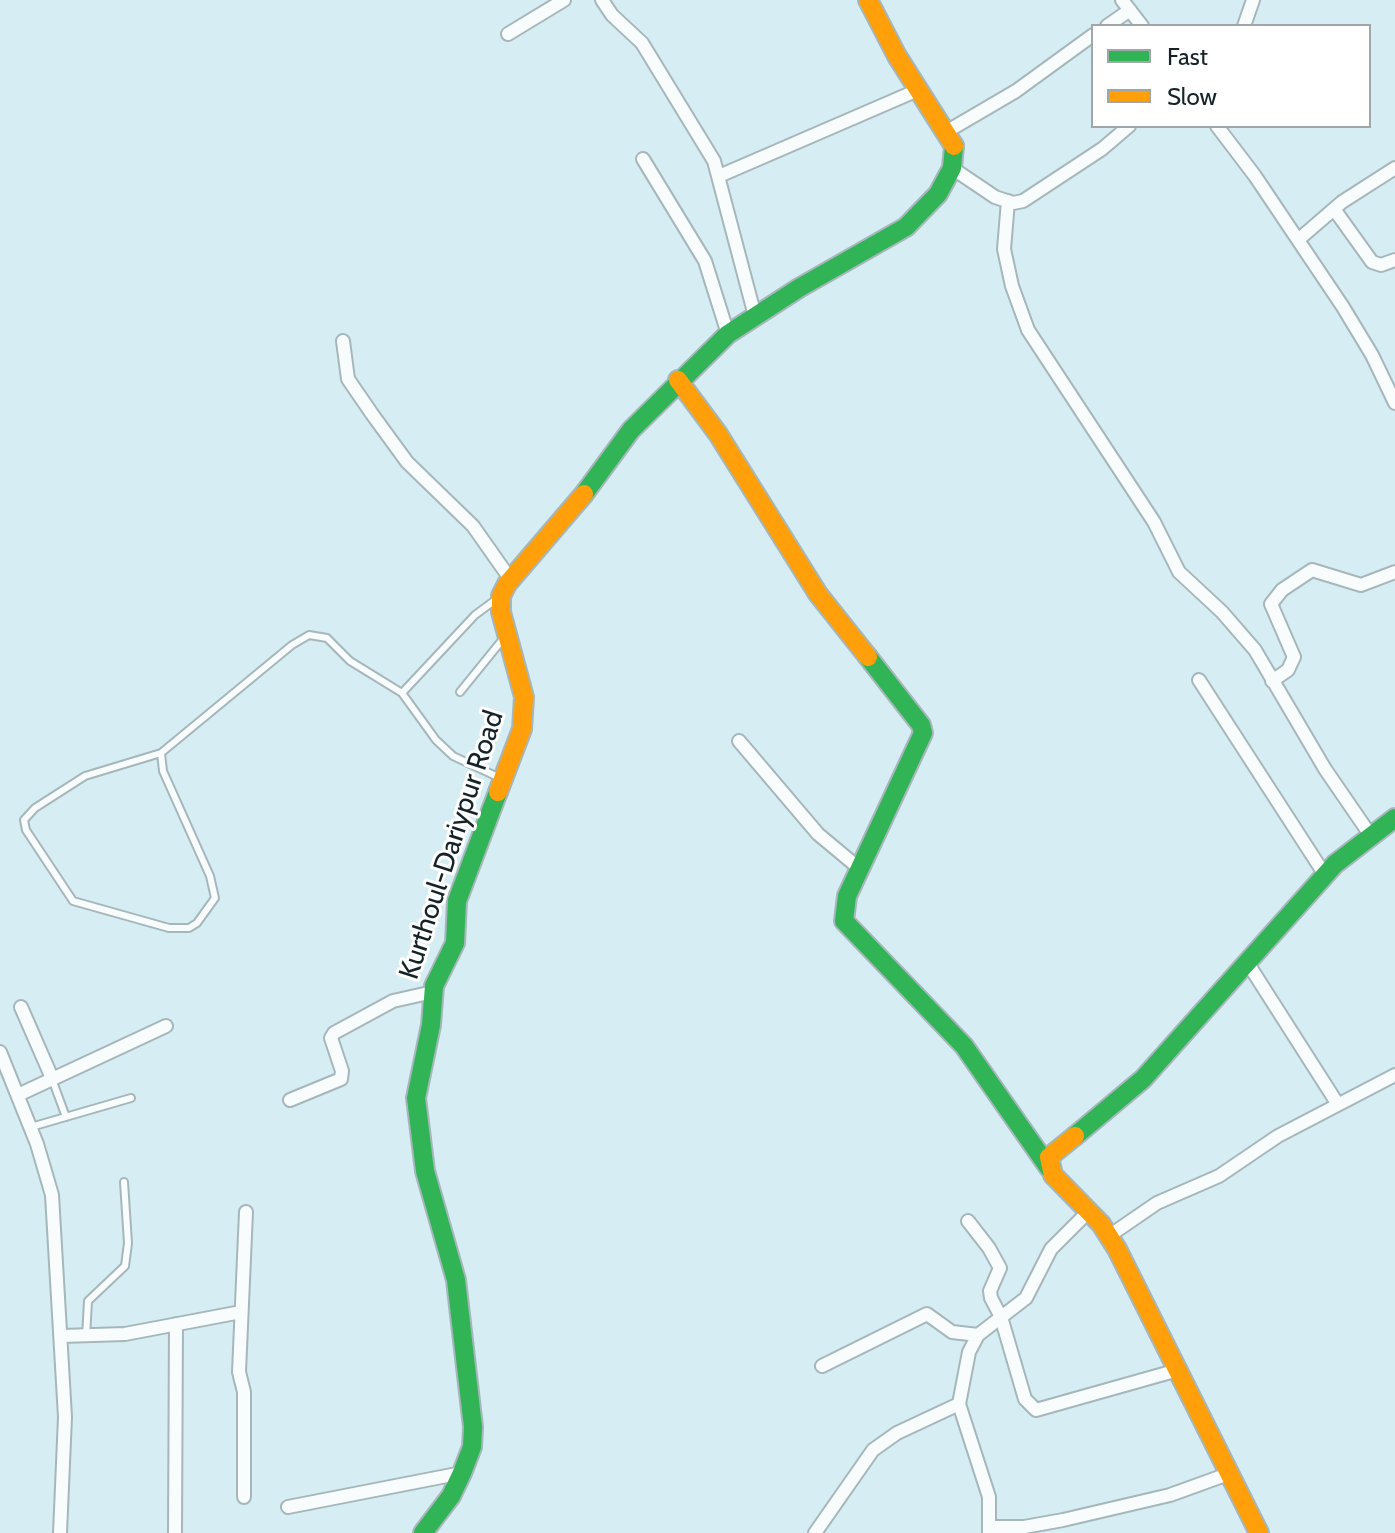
<!DOCTYPE html>
<style>
body{margin:0}
#map{position:relative;width:1395px;height:1533px;overflow:hidden;background:#d6edf3;font-family:Cabin,sans-serif}
canvas{display:block}
.legend{position:absolute;left:1091px;top:24px;width:280px;height:104px;box-sizing:border-box;background:#fff;border:2px solid #a1a7a9;margin:0;padding:10px 14px;list-style:none;font-size:24px;color:#142328}
.legend li{display:flex;align-items:center;gap:16px;height:40px}
.legend b{width:40px;border:2px solid #a1a7a9}
</style>
<div id="map">
<canvas width="1395" height="1533"></canvas>
<ul class="legend">
<li><b style="height:10px;background:#30b455"></b>Fast</li>
<li><b style="height:10px;background:#ff9f0a"></b>Slow</li>
</ul>
</div>
<script>
const c = document.querySelector('canvas').getContext('2d');
c.lineJoin = 'round';
function shape(rows) {
  const path = new Path2D();
  for (const r of rows) {
    path.moveTo(r[0], r[1]);
    for (let i = 2; i < r.length; i += 2) path.lineTo(r[i], r[i + 1]);
  }
  return path;
}
function trace(path, color, width, dash) {
  c.strokeStyle = color;
  c.lineWidth = width;
  c.lineCap = dash ? 'butt' : 'round';
  c.setLineDash(dash || []);
  c.stroke(path);
}
function label(font, color, halo, rows, align = 'center') {
  c.font = font + ' Cabin,sans-serif';
  c.lineWidth = 6;
  c.setLineDash([]);
  c.textBaseline = 'middle';
  c.strokeStyle = halo;
  c.fillStyle = color;
  for (const [text, x, y, turn = 0] of rows) {
    c.save();
    c.translate(x, y);
    c.rotate((+turn || 0) * Math.PI / 180);
    c.textAlign = isNaN(turn) ? turn : align;
    if (halo) c.strokeText(text, 0, 0);
    c.fillText(text, 0, 0);
    c.restore();
  }
}
const lane = shape([
 [460,692,503,639],
 [402,693,475,615,498,598],
 [161,753,85,776,35,808,24,820,26,830,73,901,169,928,189,928,197,923,215,898,210,876,163,771,161,753,292,645,309,635,327,638,350,661,402,693,436,740,453,756,500,778],
 [52,1079,66,1117],
 [31,1127,131,1098],
 [86,1337,88,1301,125,1266,128,1243,124,1182]
]);
const street = shape([
 [602,0,612,15,642,43,714,161,755,316],
 [1122,0,1142,26],
 [1107,26,1130,10],
 [1244,26,1253,0],
 [508,34,564,0],
 [1217,126,1255,176,1343,307,1372,355,1395,403],
 [946,132,1016,91,1093,35],
 [643,159,705,261,728,334],
 [952,168,995,197,1013,203,1023,201,1102,149,1129,126],
 [719,176,918,90],
 [1008,201,1004,249,1012,286,1028,330,1154,522,1179,572,1222,612,1255,650,1325,769,1371,836],
 [1334,209,1372,262,1381,265,1395,260],
 [1298,240,1342,202,1395,168],
 [343,341,348,379,372,414,407,462,473,526,511,580],
 [1199,680,1325,875],
 [1272,681,1288,670,1294,657,1271,604,1282,590,1312,570,1361,585,1395,572],
 [739,741,818,834,860,869],
 [1247,962,1337,1103],
 [21,1007,52,1078],
 [0,1052,37,1144,52,1195,65,1417,60,1533],
 [18,1095,166,1026],
 [290,1100,341,1079,342,1071,331,1038,334,1033,393,1001,433,992],
 [968,1221,989,1248,1000,1268,990,1291,991,1298,1001,1317,1025,1399,1036,1410,1178,1370],
 [1109,1236,1157,1203,1219,1176,1278,1136,1395,1075],
 [62,1336,125,1334,241,1312],
 [822,1366,927,1314,952,1332,978,1335],
 [959,1404,989,1497,989,1533],
 [244,1497,244,1392,239,1372,246,1212],
 [288,1507,462,1473],
 [989,1527,1024,1527,1063,1520,1170,1495,1228,1474],
 [175,1533,176,1324],
 [815,1533,873,1450,897,1433,959,1404,969,1352,978,1335,1026,1298,1051,1249,1088,1212]
]);
const fast = shape([
 [584,494,631,430,728,334,799,288,906,227,938,194,952,168,954,146],
 [868,657,921,725,923,733,847,896,844,921,964,1046,1049,1168],
 [1075,1136,1143,1079,1335,864,1395,818],
 [423,1533,451,1496,462,1473,472,1447,473,1427,456,1280,425,1171,416,1098,431,1025,434,986,455,943,457,901,498,792]
]);
const slow = shape([
 [868,0,897,56,954,146],
 [678,380,718,434,818,594,868,657],
 [498,792,522,729,524,697,501,612,501,596,507,584,584,494],
 [1075,1136,1049,1157,1053,1175,1101,1224,1117,1249,1259,1533]
]);
const streetNames = [
 ["Kurthoul-Dariypur Road",452,845,-72]
];
trace(lane, '#a5b7bb', 10);
trace(street, '#a5b7bb', 16);
trace(fast, '#a5b7bb', 22);
trace(slow, '#a5b7bb', 22);
trace(lane, '#f9fcfd', 6);
trace(street, '#f9fcfd', 12);
trace(fast, '#30b455', 18);
trace(slow, '#ff9f0a', 18);
label('28px', '#142328', '#fff', streetNames);
</script>
